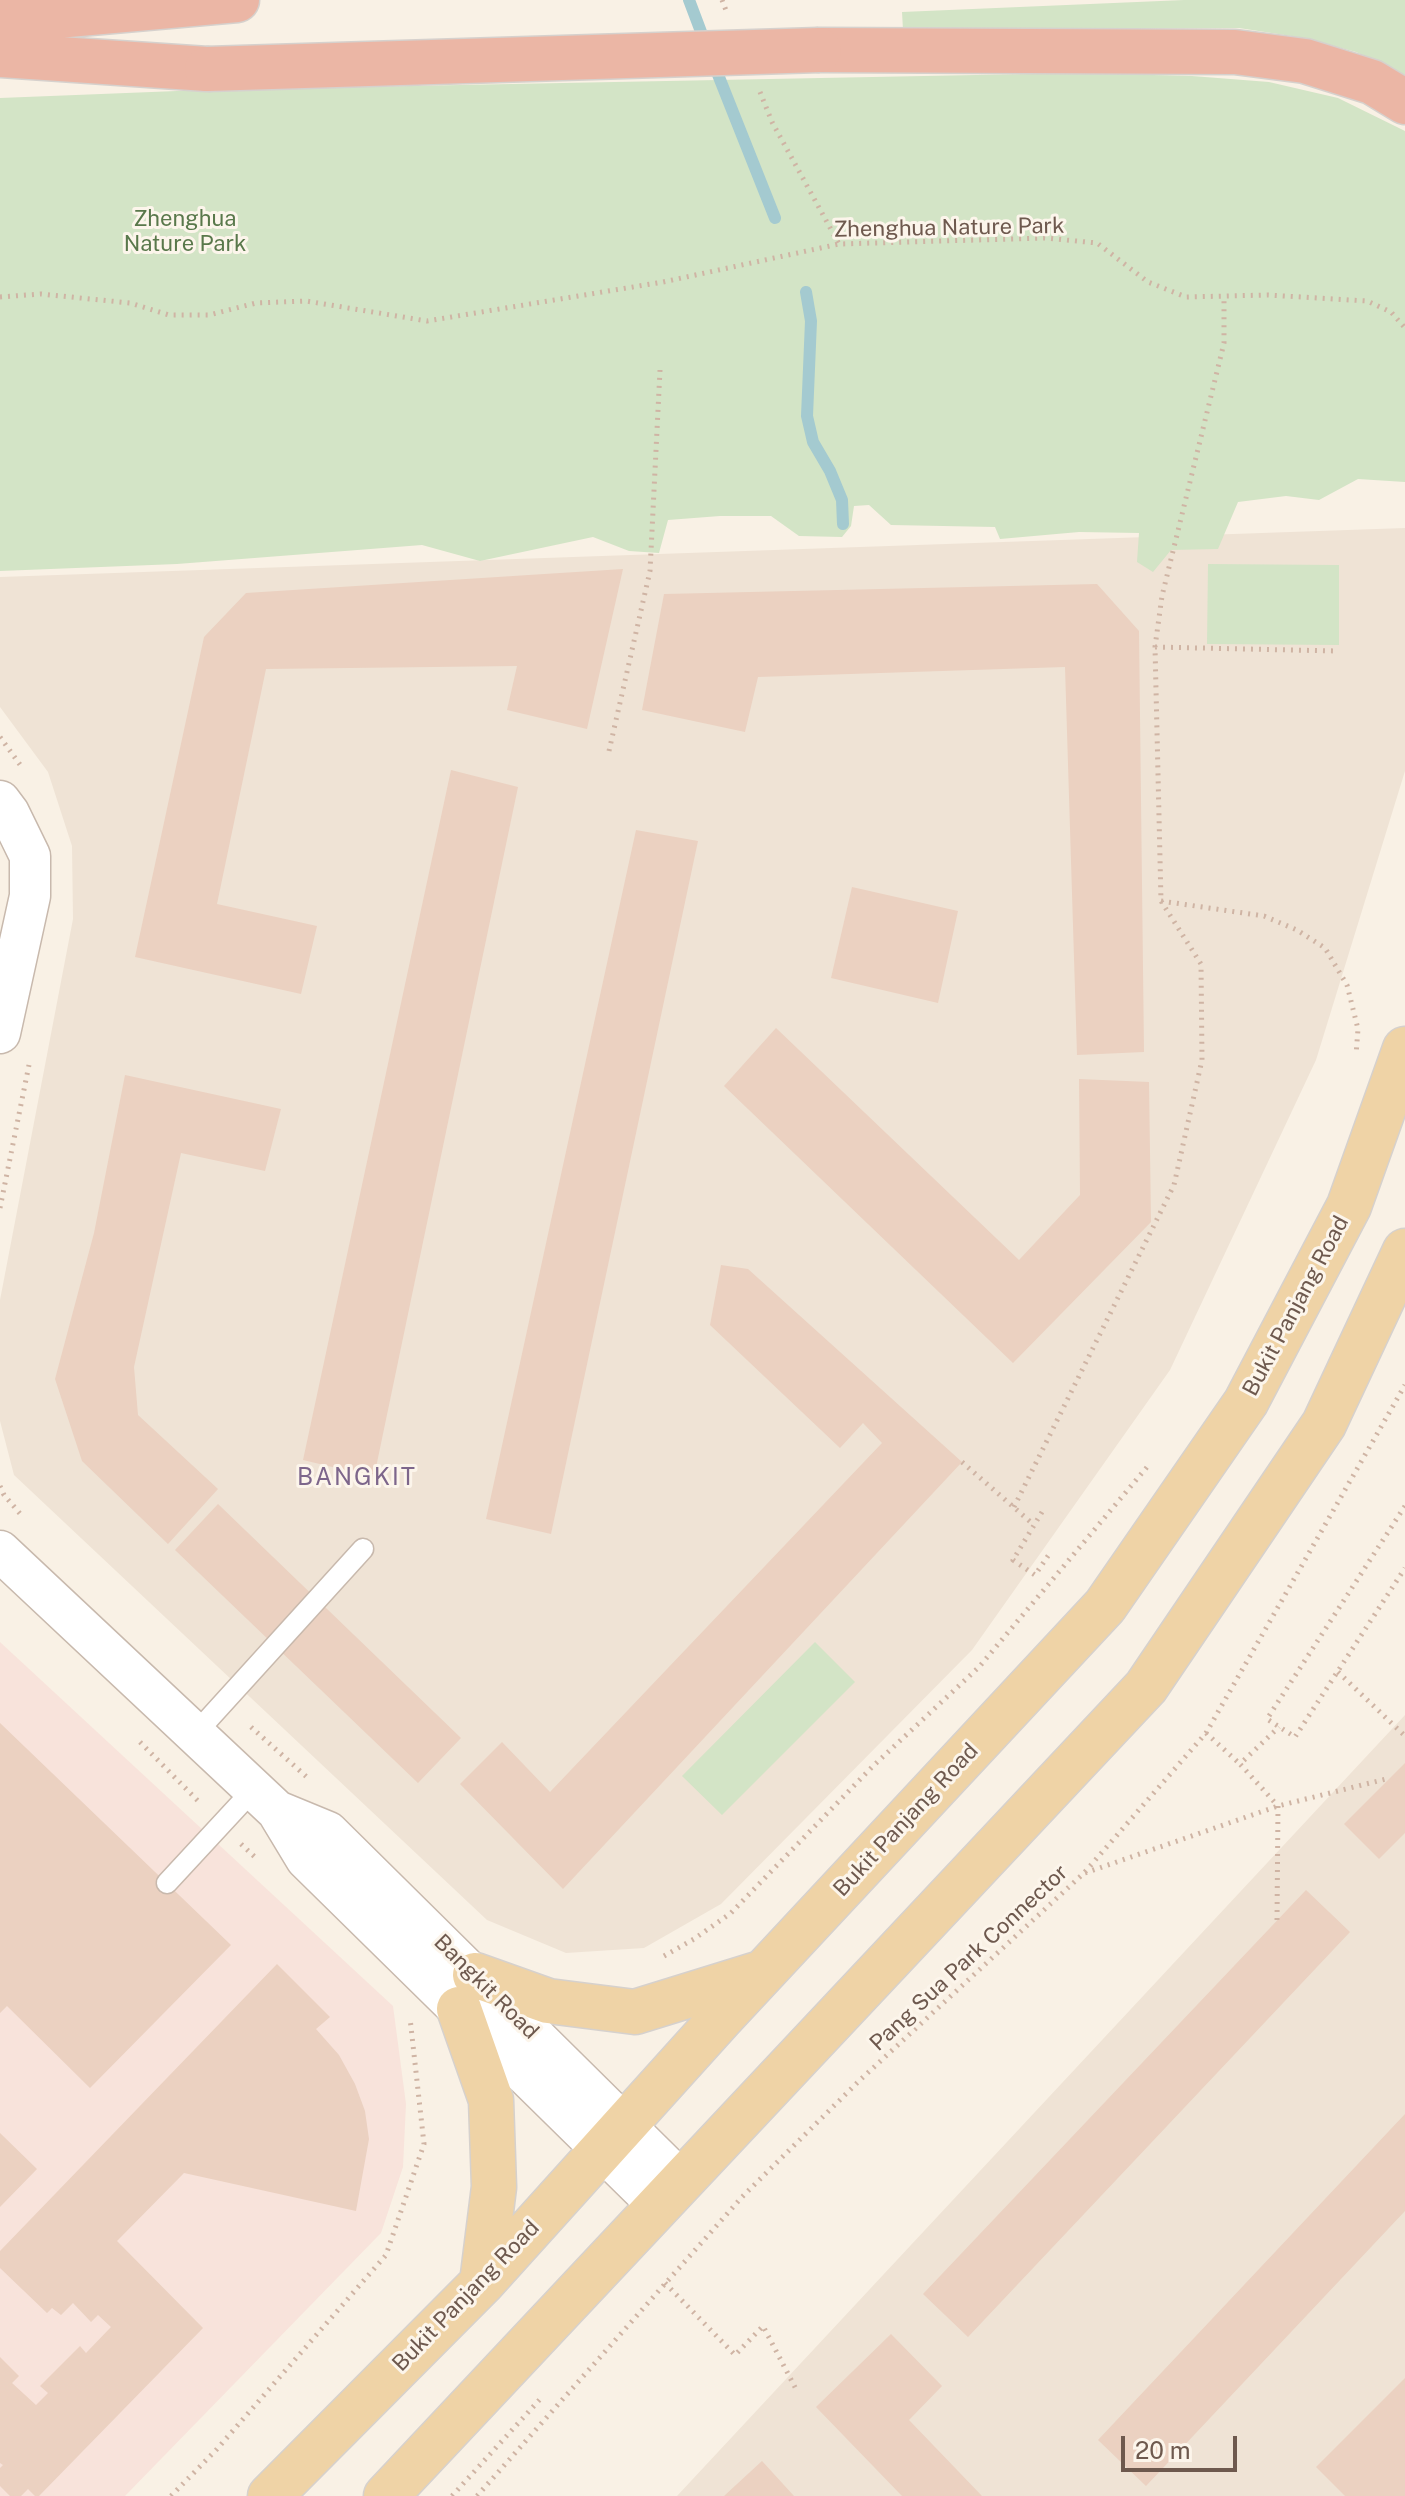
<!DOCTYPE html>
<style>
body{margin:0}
#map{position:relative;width:1405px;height:2496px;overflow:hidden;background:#f9f1e5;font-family:"Public Sans",sans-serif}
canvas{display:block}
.scale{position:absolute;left:1121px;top:2436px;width:116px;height:36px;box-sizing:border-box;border:4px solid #6e594e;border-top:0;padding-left:10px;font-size:24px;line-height:28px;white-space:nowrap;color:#6e594e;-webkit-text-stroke:6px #fcf5eb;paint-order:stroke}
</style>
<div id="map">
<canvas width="1405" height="2496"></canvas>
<div class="scale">20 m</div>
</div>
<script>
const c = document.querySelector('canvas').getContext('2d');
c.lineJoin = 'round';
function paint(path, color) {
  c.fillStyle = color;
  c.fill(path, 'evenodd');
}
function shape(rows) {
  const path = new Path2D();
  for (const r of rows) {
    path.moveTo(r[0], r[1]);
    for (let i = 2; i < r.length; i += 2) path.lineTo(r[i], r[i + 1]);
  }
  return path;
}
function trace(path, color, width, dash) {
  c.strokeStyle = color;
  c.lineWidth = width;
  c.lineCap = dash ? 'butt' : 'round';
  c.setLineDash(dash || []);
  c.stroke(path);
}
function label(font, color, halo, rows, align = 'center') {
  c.font = font + ' "Public Sans",sans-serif';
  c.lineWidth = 6;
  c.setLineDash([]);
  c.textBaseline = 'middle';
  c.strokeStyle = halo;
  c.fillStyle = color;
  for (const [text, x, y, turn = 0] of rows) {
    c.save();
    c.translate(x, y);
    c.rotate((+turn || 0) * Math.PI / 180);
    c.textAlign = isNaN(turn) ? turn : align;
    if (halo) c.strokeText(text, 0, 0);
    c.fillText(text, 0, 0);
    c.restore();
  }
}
const residential = shape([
 [1405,528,1405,771,1316,1060,1170,1370,972,1650,721,1904,644,1948,566,1953,487,1920,14,1475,0,1421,0,1300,73,919,72,846,48,772,0,707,0,577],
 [1405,1715,1405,2496,677,2496]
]);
const commercial = shape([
 [0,1642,393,2006,406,2104,403,2167,381,2233,125,2496,0,2496]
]);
const green = shape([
 [1184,0,1405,0,1405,75,1356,52,1304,38,1239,28,903,30,902,12],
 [1079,73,1192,76,1269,82,1338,98,1405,131,1405,482,1358,479,1319,500,1286,496,1238,502,1218,549,1171,550,1153,572,1137,562,1139,533,1079,532,1000,539,995,527,891,525,869,505,854,506,851,526,842,537,799,536,771,516,720,516,668,520,659,553,629,551,593,537,480,561,422,545,177,564,0,571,0,98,202,90],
 [1208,564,1339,565,1339,645,1207,644],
 [815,1642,855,1682,722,1815,682,1776]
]);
const stream = shape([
 [689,0,706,45],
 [713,62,775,218],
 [806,292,811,321,807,416,813,442,830,471,842,500,843,524]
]);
const building = shape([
 [623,569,587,729,507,710,517,666,266,669,217,904,317,926,301,994,135,957,204,637,246,593],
 [1097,584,1139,631,1144,1052,1077,1055,1065,667,758,677,745,732,642,710,664,594],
 [451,770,518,787,374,1477,303,1460],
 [636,830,698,841,551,1534,486,1519],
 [852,887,958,911,938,1003,831,978],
 [776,1028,1019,1260,1080,1195,1079,1079,1149,1082,1151,1222,1013,1363,724,1086],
 [125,1075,281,1109,265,1171,181,1153,134,1367,138,1415,218,1489,168,1544,82,1461,55,1379,94,1233],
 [721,1265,748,1269,962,1462,563,1889,460,1784,502,1742,550,1792,882,1443,863,1423,840,1448,710,1325],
 [218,1504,461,1738,418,1783,175,1550],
 [0,1723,231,1945,90,2088,7,2006,0,2013],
 [1405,1763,1405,1833,1379,1859,1344,1824],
 [1306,1890,1350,1932,968,2337,923,2294],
 [277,1964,330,2017,316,2029,339,2055,355,2084,365,2111,369,2139,356,2211,184,2173,117,2241,203,2328,39,2496,35,2496,28,2489,21,2496,10,2496,0,2486,0,2468,3,2465,0,2463,0,2357,19,2376,12,2383,36,2405,48,2393,40,2386,80,2346,86,2353,111,2327,98,2315,91,2322,73,2303,61,2315,52,2308,47,2313,0,2268,0,2251],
 [1405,2114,1405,2211,1146,2486,1098,2440],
 [0,2133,37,2169,0,2207],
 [891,2334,942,2386,909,2420,982,2496,902,2496,816,2407],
 [1405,2378,1405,2496,1345,2496,1316,2467],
 [762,2461,794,2496,724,2496]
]);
const path = shape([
 [722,0,727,13],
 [760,92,772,122,839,244],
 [0,297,41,294,130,303,169,315,209,315,256,303,306,301,427,321,663,282,839,244,1045,238,1097,243,1148,282,1186,297,1268,295,1367,301,1391,312,1405,328],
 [1155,647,1337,651],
 [0,737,21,766],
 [609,751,650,571,660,370],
 [1161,901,1264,916,1297,930,1325,948,1347,985,1358,1029,1356,1055],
 [0,1208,30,1060],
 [962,1462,1034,1525],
 [0,1486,4,1495,23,1517],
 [1405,1506,1267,1719,1295,1737,1405,1568],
 [1014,1507,1174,1185,1202,1060,1201,964,1161,901,1155,647,1162,596,1224,343,1224,296],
 [1042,1512,1013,1560,1035,1575,1050,1553],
 [1338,1672,1405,1736],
 [251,1727,309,1779],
 [1206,1733,1240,1764],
 [140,1742,200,1803],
 [241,1844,257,1859],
 [1085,1873,1278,1806,1390,1778],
 [1277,1920,1278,1806,1240,1764,1279,1727],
 [664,1956,694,1939,731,1913,872,1767,979,1667,1147,1467],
 [665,2283,735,2355,763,2326,797,2391],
 [171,2496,217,2449,386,2255,424,2144,410,2018],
 [452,2496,542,2397],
 [477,2496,742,2197,860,2080,1084,1873,1206,1733,1405,1385]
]);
const lane = shape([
 [195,1734,363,1549],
 [167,1883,254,1789]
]);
const street = shape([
 [0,801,9,813,30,856,30,896,0,1033],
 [0,1551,277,1811,306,1859,659,2206],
 [277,1811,328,1832,682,2182]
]);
const primary = shape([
 [475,1975,548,2001,635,2012,761,1973],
 [459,2009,491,2100,494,2187,482,2283],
 [270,2496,482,2283,721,2018,1105,1606,1246,1402,1349,1206,1405,1049],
 [386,2496,1146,1687,1324,1424,1405,1251]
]);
const highway = shape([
 [0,21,237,0],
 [819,50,1235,52,1305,61,1372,82,1405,102],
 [0,55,207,69]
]);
const highwayBridge = shape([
 [207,69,819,50]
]);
const parkNames = [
 ["Zhenghua",185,219],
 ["Nature Park",185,244]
];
const streetNames = [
 ["Zhenghua Nature Park",949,228,-1],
 ["Bukit Panjang Road",1296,1306,-62],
 ["Bukit Panjang Road",906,1820,-47],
 ["Pang Sua Park Connector",969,1958,-43],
 ["Bangkit Road",486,1987,45],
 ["Bukit Panjang Road",466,2296,-46]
];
const neighbourhoodNames = [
 ["BANGKIT",357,1478]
];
paint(residential, '#efe3d5');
paint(commercial, '#f8e3db');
paint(green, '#d3e4c6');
trace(stream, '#a4cad0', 12);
paint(building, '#ebd1c1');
trace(lane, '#c8b9ad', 23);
trace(street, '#c8b9ad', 43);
trace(primary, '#d6d1cd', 47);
trace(highway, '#d6d1cd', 47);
trace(path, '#cfb4a4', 5, [2, 6]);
trace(lane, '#fff', 20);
trace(street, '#fff', 40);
trace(primary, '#efd3a6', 44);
trace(highway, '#ebb6a5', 44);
trace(highwayBridge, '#d6d1cd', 47, []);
trace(highwayBridge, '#ebb6a5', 44);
label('22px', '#59784b', '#fcf5eb', parkNames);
label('22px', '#6e594e', '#fcf5eb', streetNames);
c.letterSpacing = '2px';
label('24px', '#7d668b', '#fcf5eb', neighbourhoodNames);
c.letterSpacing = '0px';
</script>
